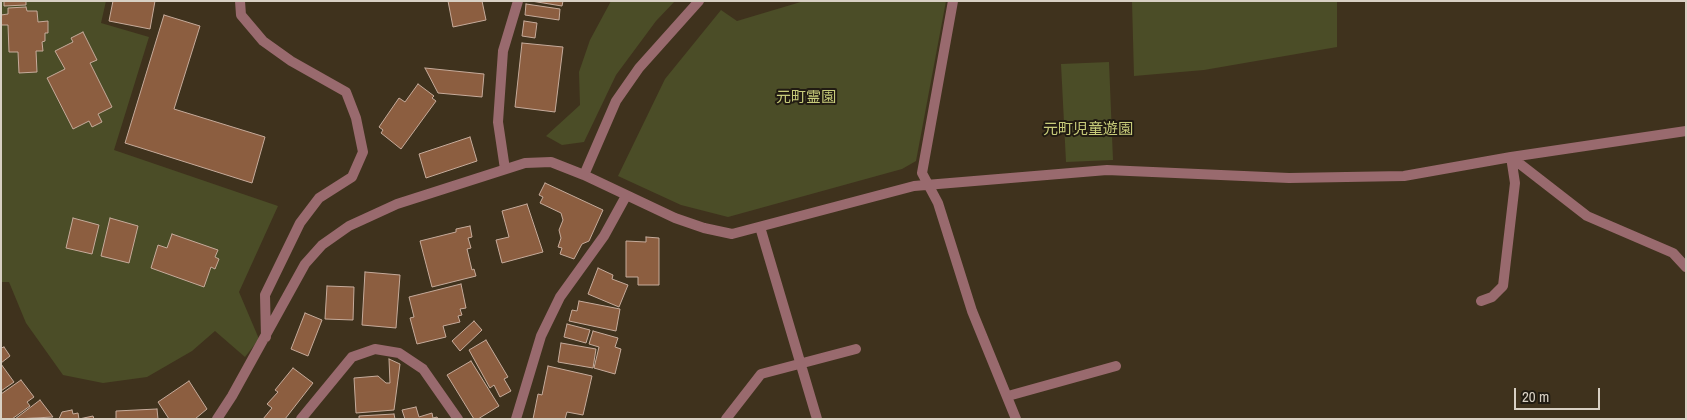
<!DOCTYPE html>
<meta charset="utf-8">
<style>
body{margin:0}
#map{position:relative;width:1687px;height:420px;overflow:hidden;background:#3f321d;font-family:"Archivo Narrow",sans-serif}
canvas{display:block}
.frame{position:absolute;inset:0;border:2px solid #d8d0c4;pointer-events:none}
.scale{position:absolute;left:1514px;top:388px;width:86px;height:22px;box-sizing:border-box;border:2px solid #d8d0c4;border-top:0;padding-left:6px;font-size:15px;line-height:18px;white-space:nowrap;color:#d8d0c4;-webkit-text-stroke:4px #211b12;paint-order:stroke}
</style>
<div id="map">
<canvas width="1687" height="420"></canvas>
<div class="frame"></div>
<div class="scale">20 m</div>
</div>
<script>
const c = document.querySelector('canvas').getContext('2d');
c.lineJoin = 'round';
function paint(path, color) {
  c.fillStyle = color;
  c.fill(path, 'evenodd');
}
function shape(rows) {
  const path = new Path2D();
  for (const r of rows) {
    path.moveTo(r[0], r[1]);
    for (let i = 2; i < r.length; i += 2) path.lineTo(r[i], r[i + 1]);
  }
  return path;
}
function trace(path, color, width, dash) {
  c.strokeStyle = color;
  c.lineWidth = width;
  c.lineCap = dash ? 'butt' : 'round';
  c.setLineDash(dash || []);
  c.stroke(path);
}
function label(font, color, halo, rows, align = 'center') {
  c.font = font + ' "Archivo Narrow","Noto Sans JP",sans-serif';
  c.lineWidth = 4;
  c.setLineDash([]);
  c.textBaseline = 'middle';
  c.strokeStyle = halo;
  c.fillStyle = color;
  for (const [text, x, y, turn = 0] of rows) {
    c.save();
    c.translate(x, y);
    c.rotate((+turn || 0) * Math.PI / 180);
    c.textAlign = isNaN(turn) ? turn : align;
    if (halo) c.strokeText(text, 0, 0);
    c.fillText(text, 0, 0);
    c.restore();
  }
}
const green = shape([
 [1,1,106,1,101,23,149,37,114,150,278,206,239,292,259,339,245,357,215,331,192,351,147,377,103,383,63,375,26,323,9,282,1,282],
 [611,1,675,1,656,21,616,75,584,142,562,145,546,136,580,105,579,72,590,40],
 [804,1,946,1,916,161,902,169,728,217,681,205,618,176,665,79,721,10,737,21],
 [1132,1,1337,1,1337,47,1204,70,1134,76],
 [1109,62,1113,160,1066,162,1061,64]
]);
const building = shape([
 [4,1,26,1,26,5,4,6,4,1],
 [113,1,155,1,150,29,109,21,113,1],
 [448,1,482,1,486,20,453,27,448,1],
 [531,1,563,1,562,6,531,1],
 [526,4,560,9,559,20,525,15,526,4],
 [26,7,27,11,37,11,38,22,48,21,48,33,45,33,45,41,42,42,43,51,36,51,37,72,19,73,18,52,9,52,8,25,1,25,1,15,8,14,8,8,26,7],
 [164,15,200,26,174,109,265,137,252,183,125,143,164,15],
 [524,21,537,23,535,38,522,36,524,21],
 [83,32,97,60,90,63,112,107,98,114,102,122,92,127,89,121,73,129,47,78,65,69,55,51,73,42,71,38,83,32],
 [522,43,563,47,555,112,515,107,522,43],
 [425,68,484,74,482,97,438,93,425,68],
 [418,84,434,96,432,98,436,101,401,149,381,133,383,130,379,127,399,98,405,102,418,84],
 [470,137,477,161,426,178,419,154,470,137],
 [545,183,603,210,589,241,582,244,574,259,560,254,562,248,558,247,561,238,559,230,563,220,561,213,540,203,543,197,539,195,545,183],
 [527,204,543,252,502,263,496,240,509,237,502,211,527,204],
 [73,218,99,225,92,254,66,248,73,218],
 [110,218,138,226,129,263,101,256,110,218],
 [470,226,472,237,468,238,471,248,467,249,472,270,474,269,476,276,432,287,420,241,456,232,456,229,470,226],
 [172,234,218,250,215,257,219,259,215,269,211,267,204,287,151,268,158,245,167,248,172,234],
 [646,237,659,238,659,285,638,285,638,277,626,277,626,241,646,242,646,237],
 [598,268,613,275,612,279,628,285,619,307,588,294,598,268],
 [365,272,400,275,396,328,362,325,365,272],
 [461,284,466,308,460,309,462,315,458,316,460,322,443,326,446,337,417,344,410,318,414,317,409,297,461,284],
 [327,286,354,287,353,320,325,319,327,286],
 [579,301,620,309,616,331,569,321,572,310,577,311,579,301],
 [305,313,322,320,308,356,291,349,305,313],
 [474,321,482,330,460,351,452,341,474,321],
 [567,324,590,330,586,343,564,337,567,324],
 [593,331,618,338,615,347,621,349,615,374,594,368,599,347,589,344,593,331],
 [486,340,508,377,504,379,511,391,500,397,494,385,490,388,469,350,486,340],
 [561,343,596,349,593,368,558,362,561,343],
 [4,347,10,356,1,363,1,348,4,347],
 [389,359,400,364,394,410,356,413,354,378,378,376,386,383,390,383,389,359],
 [471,361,499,406,478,419,474,419,447,375,471,361],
 [1,364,14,382,1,391,1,364],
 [548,366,592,376,583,415,567,412,565,419,533,419,538,394,542,395,548,366],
 [293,368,313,383,285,419,263,419,272,408,267,404,278,392,275,390,293,368],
 [21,380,34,397,27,402,30,406,12,419,1,419,1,394,21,380],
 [189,381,207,409,195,419,169,419,158,402,189,381],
 [40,400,53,417,15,419,40,400],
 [416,407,419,417,432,413,433,418,437,417,438,419,405,419,402,410,416,407],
 [157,409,158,419,116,419,116,411,157,409],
 [72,410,73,414,78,413,79,419,93,416,94,419,59,419,62,412,72,410],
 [394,414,395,419,359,419,359,416,394,414]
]);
const minor = shape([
 [240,1,241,15,263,41,291,61,346,92,356,118,363,152,352,177,319,198,300,223,265,295,266,337],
 [953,1,922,173,938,203,972,311,1016,419],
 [1511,157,1587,216,1673,253,1686,267],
 [505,169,498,122,503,51,518,1],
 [584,175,616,101,639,68,699,1],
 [760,227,817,419],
 [1481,301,1492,297,1503,286,1515,183,1511,157],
 [1008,396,1116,366],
 [217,419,232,396,305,264,322,245,349,226,397,204,525,163,551,162,584,175,675,218,704,228,732,234,914,186,1107,170,1289,178,1404,176,1511,157,1686,131],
 [301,419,352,357,375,349,399,353,423,369,458,419],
 [516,419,541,336,560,297,604,236,626,196],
 [726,419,761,374,856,349]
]);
const parkNames = [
 ["元町霊園",806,98],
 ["元町児童遊園",1088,130]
];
paint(green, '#4b4d27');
paint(building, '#8c5e40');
trace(building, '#c6ab9b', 1);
trace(minor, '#996a6e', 10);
label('15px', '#c8cc7a', '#211b12', parkNames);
</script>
